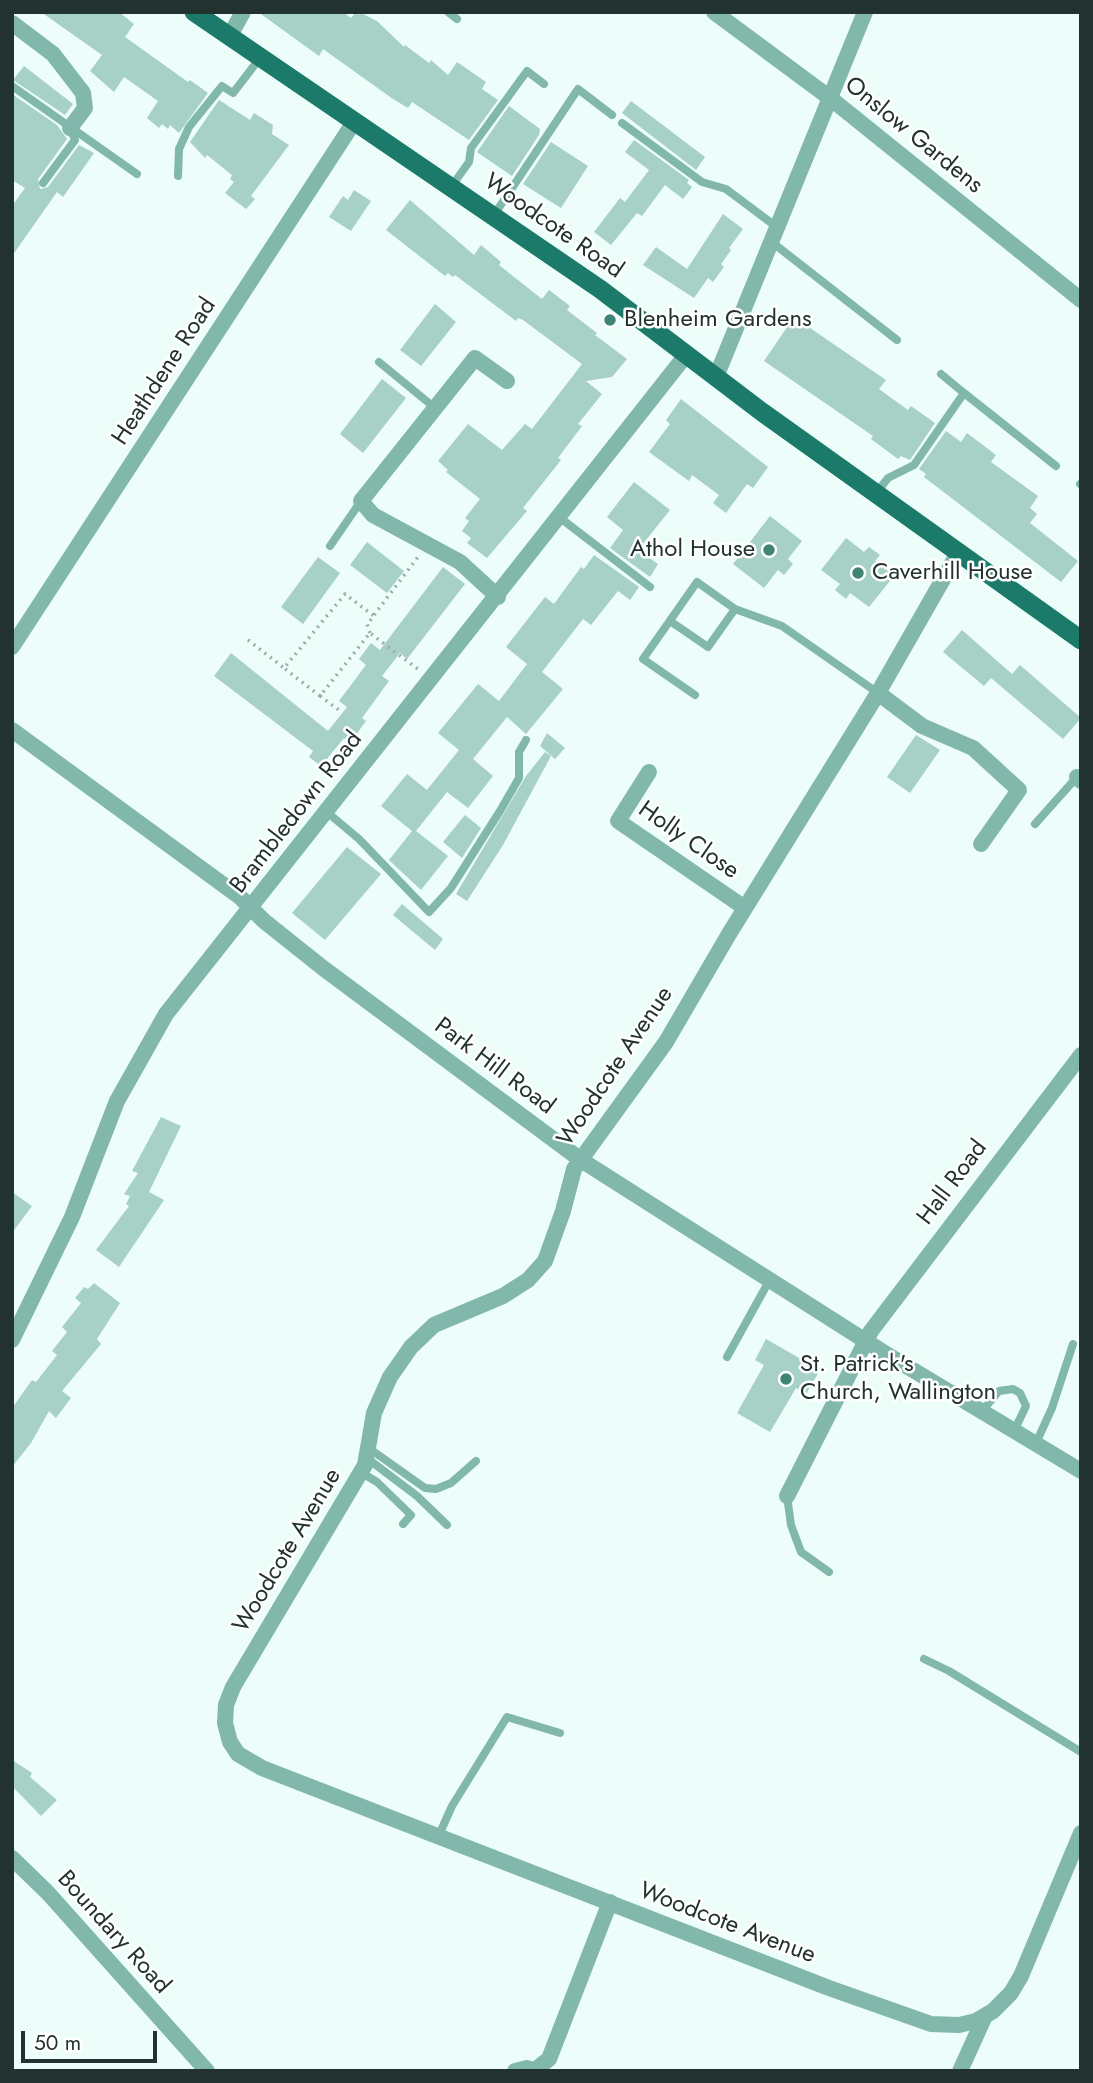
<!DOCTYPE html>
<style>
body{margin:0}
#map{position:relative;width:1093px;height:2083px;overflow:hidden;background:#edfdf9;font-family:Jost,sans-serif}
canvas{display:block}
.frame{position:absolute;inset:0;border:14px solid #22322e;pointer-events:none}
.scale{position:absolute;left:21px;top:2031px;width:136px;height:32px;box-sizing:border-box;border:4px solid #22322e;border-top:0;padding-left:9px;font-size:21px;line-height:24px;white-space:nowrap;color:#22322e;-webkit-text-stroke:5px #fff;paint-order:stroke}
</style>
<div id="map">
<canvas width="1093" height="2083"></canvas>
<div class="frame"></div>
<div class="scale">50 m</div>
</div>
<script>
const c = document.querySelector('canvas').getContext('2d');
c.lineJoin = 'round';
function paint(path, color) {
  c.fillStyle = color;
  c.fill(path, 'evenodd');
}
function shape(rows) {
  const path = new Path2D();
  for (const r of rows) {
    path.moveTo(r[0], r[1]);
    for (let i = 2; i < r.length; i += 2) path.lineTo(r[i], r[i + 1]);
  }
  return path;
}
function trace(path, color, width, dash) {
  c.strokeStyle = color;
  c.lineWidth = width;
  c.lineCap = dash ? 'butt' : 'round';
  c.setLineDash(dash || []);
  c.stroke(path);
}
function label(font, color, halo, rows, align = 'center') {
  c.font = font + ' Jost,sans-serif';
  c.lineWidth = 5;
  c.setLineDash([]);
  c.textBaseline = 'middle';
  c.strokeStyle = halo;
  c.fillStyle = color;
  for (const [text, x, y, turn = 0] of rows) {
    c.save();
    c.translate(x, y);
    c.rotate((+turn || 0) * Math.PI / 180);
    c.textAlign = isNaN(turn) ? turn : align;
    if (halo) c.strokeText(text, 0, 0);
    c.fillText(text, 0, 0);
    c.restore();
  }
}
const building = shape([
 [41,12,119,12,134,24,125,37,188,82,190,80,208,93,179,133,170,125,168,129,162,124,159,128,147,118,158,101,124,77,114,92,90,71,102,55],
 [258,12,343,12,351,18,356,12,360,15,361,13,377,21,404,47,405,45,429,63,431,60,448,75,457,62,486,82,482,89,498,100,469,140,412,102,408,108,393,99,323,49,319,56],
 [24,66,73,104,65,115,13,80],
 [12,94,57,125,67,139,38,179,40,189,48,187,79,145,94,153,63,197,57,192,12,256,12,206,25,188,12,180],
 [219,100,250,120,254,113,273,125,272,134,289,145,251,196,255,199,246,209,225,193,234,182,230,179,232,175,207,155,205,158,190,142],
 [631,101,705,157,696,170,622,113],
 [509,106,540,129,539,135,512,176,477,152],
 [634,140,689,180,687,183,692,187,683,199,665,185,642,216,637,213,611,245,594,232,620,198,625,202,649,170,625,152],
 [551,142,588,166,561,208,523,184],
 [354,190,371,201,351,231,329,217,343,196,348,200],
 [410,200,474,255,481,245,501,262,499,265,542,299,549,290,570,306,567,310,597,333,595,335,627,359,612,377,586,381,602,394,578,424,582,426,558,458,561,460,523,508,527,511,487,558,467,543,471,538,462,531,469,521,465,518,480,499,446,472,448,470,438,461,468,424,502,450,525,424,532,429,582,364,523,320,518,318,516,321,455,275,453,277,448,273,445,276,386,230],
 [723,214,743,229,729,248,731,250,721,264,724,267,713,282,708,278,694,298,643,265,656,247,687,269],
 [435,304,456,322,421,366,400,350],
 [794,317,886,380,879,389,908,410,911,406,935,423,910,460,901,456,898,459,871,439,873,436,764,361],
 [382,379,406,398,363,453,340,434],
 [681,399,768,467,753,488,747,484,726,513,713,503,719,495,692,475,689,481,649,452,670,424,666,420],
 [946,431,961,442,967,433,996,455,991,462,1038,496,1030,508,1037,514,1030,523,1078,561,1061,582,924,477,926,474,919,469],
 [634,482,670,510,638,550,658,564,650,577,610,548,623,530,607,517],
 [770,516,802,541,788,559,793,564,784,575,778,570,764,588,733,564],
 [846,538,864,552,869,547,880,555,875,561,894,576,869,607,850,593,846,599,835,590,840,584,821,570],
 [367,542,404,571,387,593,350,565],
 [594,555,639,587,630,600,618,591,591,625,583,619,542,672,563,689,526,734,507,717,473,759,493,776,468,808,447,792,416,831,448,856,421,890,389,860,412,831,381,806,407,774,427,790,459,750,438,733,478,684,499,701,527,664,506,647,545,597,554,604,581,567,584,569],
 [318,557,340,573,303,624,281,607],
 [443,567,465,584,407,659,400,653,382,676,389,681,362,718,366,721,350,743,344,738,321,766,309,757,313,751,214,676,231,653,328,731,347,707,339,701,366,665,359,659,371,643,380,650],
 [962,630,1012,674,1020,665,1081,718,1063,739,991,678,984,686,943,652],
 [547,733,565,748,555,759,540,746],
 [916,735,940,750,910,793,887,777],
 [545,752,551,756,503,845,467,901,456,894,526,776],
 [465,815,481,828,462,858,443,842],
 [347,847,381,874,325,940,292,913],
 [402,904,443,939,435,950,393,915],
 [161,1117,181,1126,149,1192,164,1200,119,1267,96,1250,129,1206,126,1204,130,1196,124,1194,138,1173,132,1171],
 [12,1192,32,1206,12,1233],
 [94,1283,120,1303,97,1339,101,1344,62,1391,71,1398,56,1418,49,1411,31,1443,12,1467,12,1408,32,1380,36,1382,57,1355,52,1351,67,1332,62,1327,81,1303,75,1298,84,1287,88,1289],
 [766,1339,820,1370,806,1394,796,1388,770,1432,737,1413,764,1365,755,1360],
 [12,1760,32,1773,30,1777,57,1800,41,1816,12,1786]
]);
const path = shape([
 [374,615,418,557],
 [370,633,367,624,374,616,345,594,284,668,320,696,370,633,419,670],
 [248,640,284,668],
 [320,696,339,710]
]);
const service = shape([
 [448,12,457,19],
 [12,86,137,174],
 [622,123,702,182,726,189,778,228],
 [178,176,179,149,189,127,222,86,233,93,260,58],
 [43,183,75,140,70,128],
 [451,187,469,162,471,148,527,71,544,84],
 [494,215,578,89,612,115],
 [773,243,897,340],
 [379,362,435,408],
 [941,374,964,393],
 [1080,484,1081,485],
 [877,492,888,478,914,465,964,393,1056,466],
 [559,517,650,587],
 [330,546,361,501],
 [670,621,708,647,735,609],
 [695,695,643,659,697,582,735,609,782,626,878,693],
 [328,813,359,839,429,912,451,888,500,811,519,778,519,752,526,740],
 [1035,824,1077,777],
 [727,1357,769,1281],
 [983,1410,999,1391,1013,1389,1020,1393,1026,1406,1015,1429],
 [1036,1443,1052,1408,1073,1344],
 [370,1449,425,1488,436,1489,451,1483,476,1461],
 [368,1459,417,1496,447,1525],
 [362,1473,377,1482,411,1515,403,1524],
 [787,1496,791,1525,801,1552,829,1572],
 [924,1659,949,1671,1081,1752],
 [439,1835,452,1806,507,1717,560,1733]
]);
const minor = shape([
 [714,12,830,98,1081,300],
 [12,23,53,54,83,93,85,108,70,128],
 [229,37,243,12],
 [716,377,865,12],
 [958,553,878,693,729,934,666,1042,574,1169,563,1211,545,1261,528,1280,503,1296,434,1325,411,1347,390,1377,374,1413,365,1465,233,1687,226,1705,225,1723,230,1742,238,1754,262,1768,829,1988,931,2024,959,2025,976,2021,993,2011,1011,1993,1021,1976,1081,1833],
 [498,597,460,562,373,515,361,501,475,358,507,381],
 [12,647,354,122],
 [878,693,922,726,973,748,1019,790,981,844],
 [12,730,240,897,264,921,323,968,581,1160,883,1352,1081,1471],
 [649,772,618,821,745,908],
 [1077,777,1081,781],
 [12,1340,72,1217,117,1101,166,1014,686,355],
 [787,1496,871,1331,1081,1055],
 [12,1858,48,1893,207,2071],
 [535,2070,549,2059,610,1902],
 [515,2071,527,2068,535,2071],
 [960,2071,985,2016]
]);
const primary = shape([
 [194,12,600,289,762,412,1081,640]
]);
const markers = [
 [610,320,7,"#408476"],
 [769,550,7,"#408476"],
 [858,573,7,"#408476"],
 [786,1379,7,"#408476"]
];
const streetNames = [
 ["Onslow Gardens",913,136,39],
 ["Woodcote Road",553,227,35],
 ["Heathdene Road",165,372,-57],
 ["Brambledown Road",297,813,-52],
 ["Holly Close",688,841,35],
 ["Park Hill Road",494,1067,37],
 ["Woodcote Avenue",616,1067,-56],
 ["Hall Road",953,1183,-53],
 ["Woodcote Avenue",288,1551,-59],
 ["Woodcote Avenue",727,1924,21],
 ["Boundary Road",113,1933,48]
];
const poiNames = [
 ["Blenheim Gardens",624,320],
 ["Athol House",755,550,"right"],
 ["Caverhill House",872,573],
 ["St. Patrick's",800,1365],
 ["Church, Wallington",800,1393]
];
paint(building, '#a7d0c6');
trace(path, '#9baba7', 3.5, [2, 5]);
trace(service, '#82b7ab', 8);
trace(minor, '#82b7ab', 16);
trace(primary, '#1c7a6a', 19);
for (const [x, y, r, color] of markers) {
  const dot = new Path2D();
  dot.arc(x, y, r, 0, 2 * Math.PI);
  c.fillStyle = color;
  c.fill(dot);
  trace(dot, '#fff', 2.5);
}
label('24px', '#22322e', '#fff', streetNames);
label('24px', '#22322e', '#fff', poiNames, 'left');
</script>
